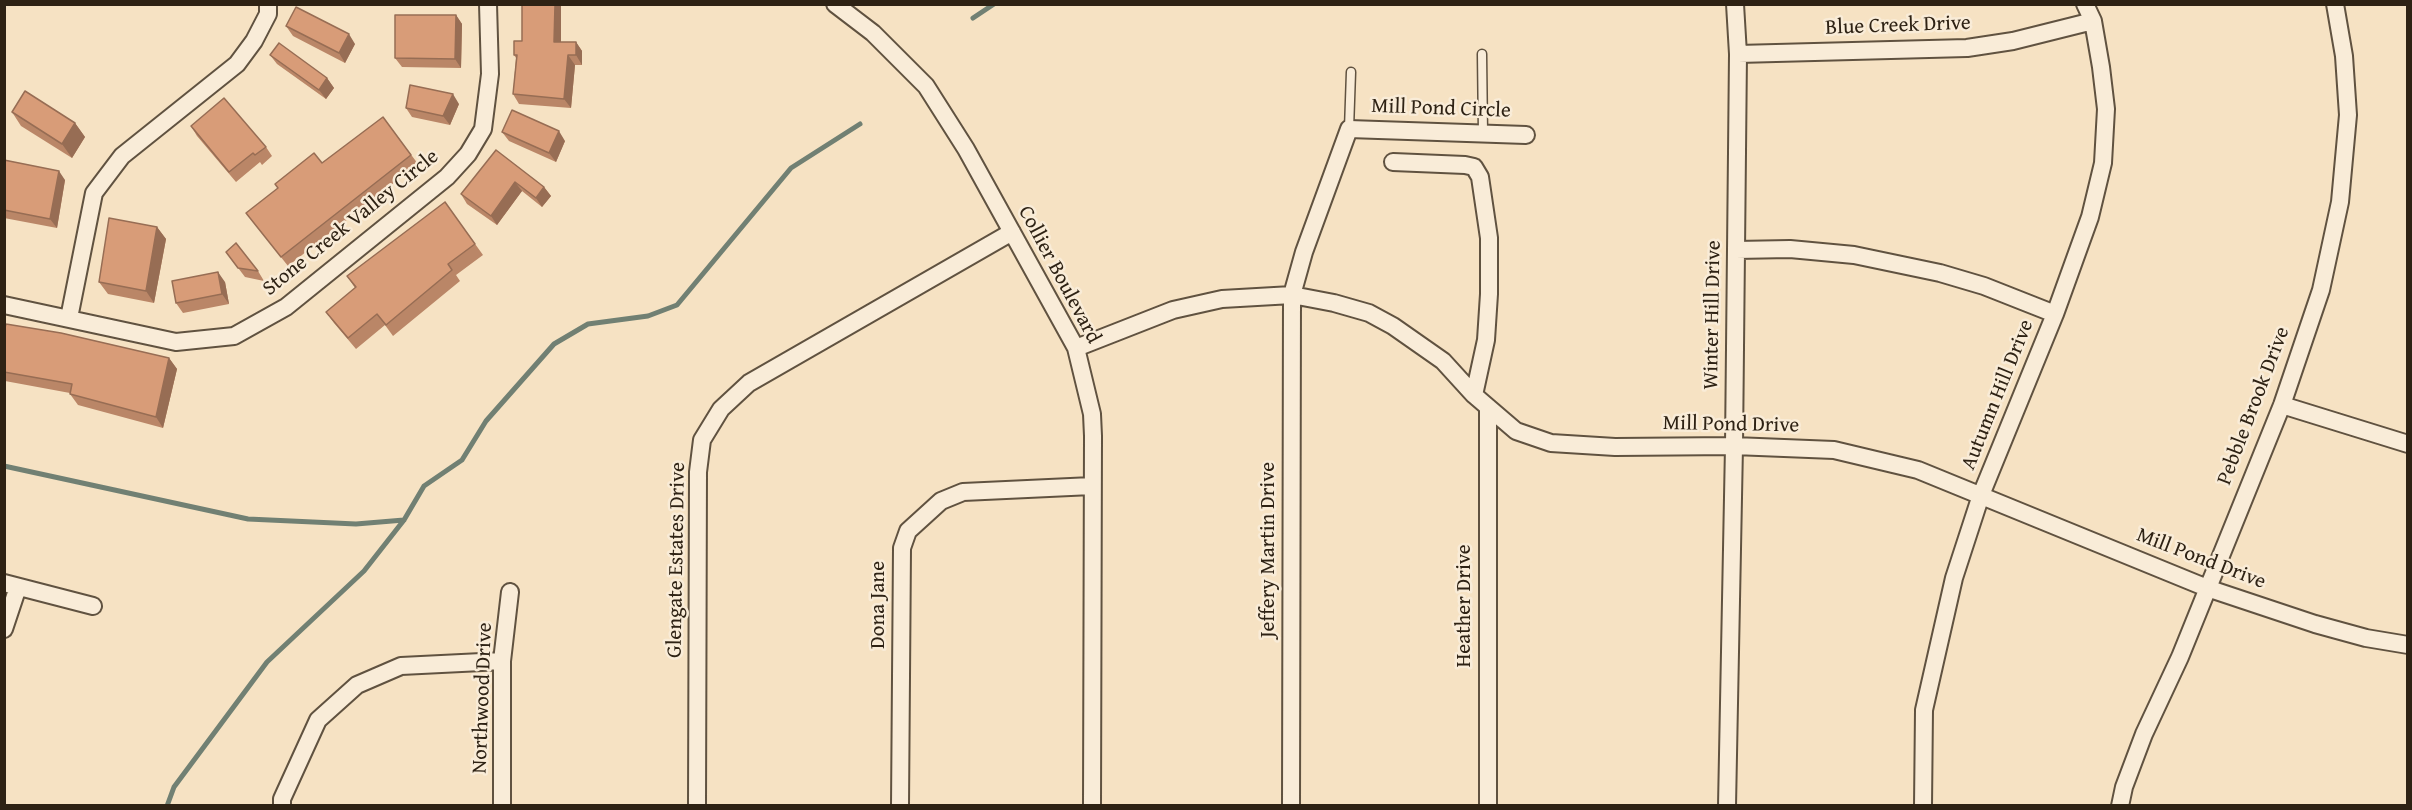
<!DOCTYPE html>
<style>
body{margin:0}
#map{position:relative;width:2412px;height:810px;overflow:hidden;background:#f6e2c3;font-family:"Gentium Book Plus",serif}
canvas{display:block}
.frame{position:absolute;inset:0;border:6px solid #2e2214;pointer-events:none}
</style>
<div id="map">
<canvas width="2412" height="810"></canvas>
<div class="frame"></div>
</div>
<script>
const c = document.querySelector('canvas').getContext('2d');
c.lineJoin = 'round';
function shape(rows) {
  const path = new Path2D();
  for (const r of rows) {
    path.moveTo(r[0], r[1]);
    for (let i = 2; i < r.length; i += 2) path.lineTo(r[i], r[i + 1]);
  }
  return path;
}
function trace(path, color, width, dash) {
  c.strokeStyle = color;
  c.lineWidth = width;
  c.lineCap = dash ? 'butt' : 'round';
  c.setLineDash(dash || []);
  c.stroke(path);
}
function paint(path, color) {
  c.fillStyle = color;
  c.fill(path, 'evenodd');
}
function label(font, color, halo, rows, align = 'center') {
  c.font = font + ' "Gentium Book Plus",serif';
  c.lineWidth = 5;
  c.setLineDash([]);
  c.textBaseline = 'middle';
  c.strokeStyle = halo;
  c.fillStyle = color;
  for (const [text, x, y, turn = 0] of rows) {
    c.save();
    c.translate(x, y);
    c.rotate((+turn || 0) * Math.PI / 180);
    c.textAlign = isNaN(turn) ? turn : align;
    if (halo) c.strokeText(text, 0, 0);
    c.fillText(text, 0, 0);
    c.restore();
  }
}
const stream = shape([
 [973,18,994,4],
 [4,466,248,519,356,524,404,520],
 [167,806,174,787,267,662,364,571,404,520,424,486,462,460,486,421,554,344,588,324,648,316,677,305,791,168,860,124]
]);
const service = shape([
 [1482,54,1483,133],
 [1349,129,1351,72]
]);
const minor = shape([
 [835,4,873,33,926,86,966,149,1076,348,1092,414,1093,436,1092,806],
 [1738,54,1967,48,2013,41,2093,21],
 [1393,162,1465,165,1474,167,1480,177,1489,238,1489,294,1486,340,1474,395],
 [1736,250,1790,249,1854,255,1940,273,1984,286,2055,314],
 [4,305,176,342,234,336,286,307,447,177,468,154,483,129,490,74,488,4],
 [69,318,94,193,122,156,237,64,254,41,268,14,268,4],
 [1076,348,1173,310,1222,299,1292,295,1334,303,1369,313,1393,326,1443,361,1474,395,1516,431,1551,443,1615,447,1734,446,1834,450,1918,470,2207,588,2315,624,2366,638,2408,645],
 [2282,405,2408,444],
 [1488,407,1488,806],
 [4,583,93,606],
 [4,629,18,587],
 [282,806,282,799,318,720,357,685,401,666,502,661],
 [502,806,502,661,510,592],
 [697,806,698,472,702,440,721,409,749,383,1012,232],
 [900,806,902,548,908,531,941,501,963,492,1092,486],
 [1291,806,1292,295,1304,252,1349,129,1526,135],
 [1727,806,1734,446,1738,54,1735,4],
 [1923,806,1924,710,1954,578,1981,495,2055,314,2090,217,2103,163,2106,109,2101,67,2093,21,2085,4],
 [2120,806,2124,787,2144,734,2180,657,2282,405,2321,290,2340,202,2348,115,2344,56,2335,4]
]);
const wall = shape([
 [561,4,561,42,576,42,582,51,582,65,575,65,571,108,519,104,513,94,516,58,514,55,522,41],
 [456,15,462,24,461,68,402,67,395,58],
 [286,26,355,44,345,63,293,36],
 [270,55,327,78,334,88,326,99,277,64],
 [459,104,450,125,412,117,406,108],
 [12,112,75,123,85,137,72,158,21,126],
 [383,117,418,164,288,266,246,213,322,163],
 [191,126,266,147,272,156,262,165,260,162,236,182,197,136],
 [502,132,565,141,556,162,509,141],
 [496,150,544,187,551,196,542,207,522,191,497,225,467,204,461,194],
 [4,160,65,180,57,228,4,218],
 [445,202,483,255,456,275,460,281,393,336,385,325,356,349,334,323,326,312,355,288,347,276],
 [157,227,166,239,154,303,108,294,99,282],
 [226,252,258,271,264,281,245,277],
 [225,282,229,304,183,313,176,303],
 [4,331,169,358,177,369,163,428,78,405,70,394,70,393,5,381]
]);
const shadedWall = shape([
 [555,4,561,4,561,51,554,42],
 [456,15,462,24,461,68,455,59],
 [349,34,355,44,345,63,339,53],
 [576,42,582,51,582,65,576,55],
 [568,55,575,65,571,108,564,99],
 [327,78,334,88,326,99,319,90],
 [453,94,459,104,450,125,443,116],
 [75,123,85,137,72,158,62,144],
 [559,131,565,141,556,162,549,153],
 [59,171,65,180,57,228,50,219],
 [515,182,522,191,497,225,491,216],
 [544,187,551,196,542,207,536,198],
 [157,227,166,239,154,303,146,291],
 [218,272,225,282,229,304,222,294],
 [169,358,177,369,163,428,156,417]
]);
const building = shape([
 [522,4,555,4,554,42,576,42,576,55,568,55,564,99,513,94,517,55,514,55,514,41,522,41,522,4],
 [296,7,349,34,339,53,286,26,296,7],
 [395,15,456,15,455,59,395,58,395,15],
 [279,43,327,78,319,90,270,55,279,43],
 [410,85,453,94,443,116,406,108,410,85],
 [25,91,75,123,62,144,12,112,25,91],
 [224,98,266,147,255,155,253,153,229,172,191,126,224,98],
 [512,110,559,131,549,153,502,132,512,110],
 [383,117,411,155,281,257,246,213,278,188,275,184,314,153,322,163,383,117],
 [496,150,544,187,536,198,515,182,491,216,461,194,496,150],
 [4,160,59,171,50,219,4,210,4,160],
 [445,202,475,244,448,264,452,270,386,325,377,314,348,338,326,312,356,287,347,276,445,202],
 [109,218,157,227,146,291,99,282,109,218],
 [236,243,258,271,238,268,226,252,236,243],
 [218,272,222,294,176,303,172,281,218,272],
 [6,324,61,333,169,358,156,417,70,394,72,384,4,372,4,331,6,324]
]);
const streetNames = [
 ["Blue Creek Drive",1898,26,-2],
 ["Mill Pond Circle",1441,109,2],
 ["Stone Creek Valley Circle",351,223,-39],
 ["Collier Boulevard",1059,275,62],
 ["Winter Hill Drive",1713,315,-89],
 ["Autumn Hill Drive",1998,395,-68],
 ["Pebble Brook Drive",2254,406,-69],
 ["Mill Pond Drive",1731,425,1],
 ["Jeffery Martin Drive",1269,550,-90],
 ["Mill Pond Drive",2201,559,21],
 ["Glengate Estates Drive",677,560,-89],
 ["Dona Jane",879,605,-90],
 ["Heather Drive",1465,606,-90],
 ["Northwood Drive",483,698,-88]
];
trace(stream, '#718073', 5);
trace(service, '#605240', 11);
trace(minor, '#605240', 20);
trace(service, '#f9ecd8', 8);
trace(minor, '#f9ecd8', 16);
paint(wall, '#ba8667');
paint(shadedWall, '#976d54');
paint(building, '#d89c78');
trace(building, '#976d54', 1.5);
label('21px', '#2e2214', '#f9ecd8', streetNames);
</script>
